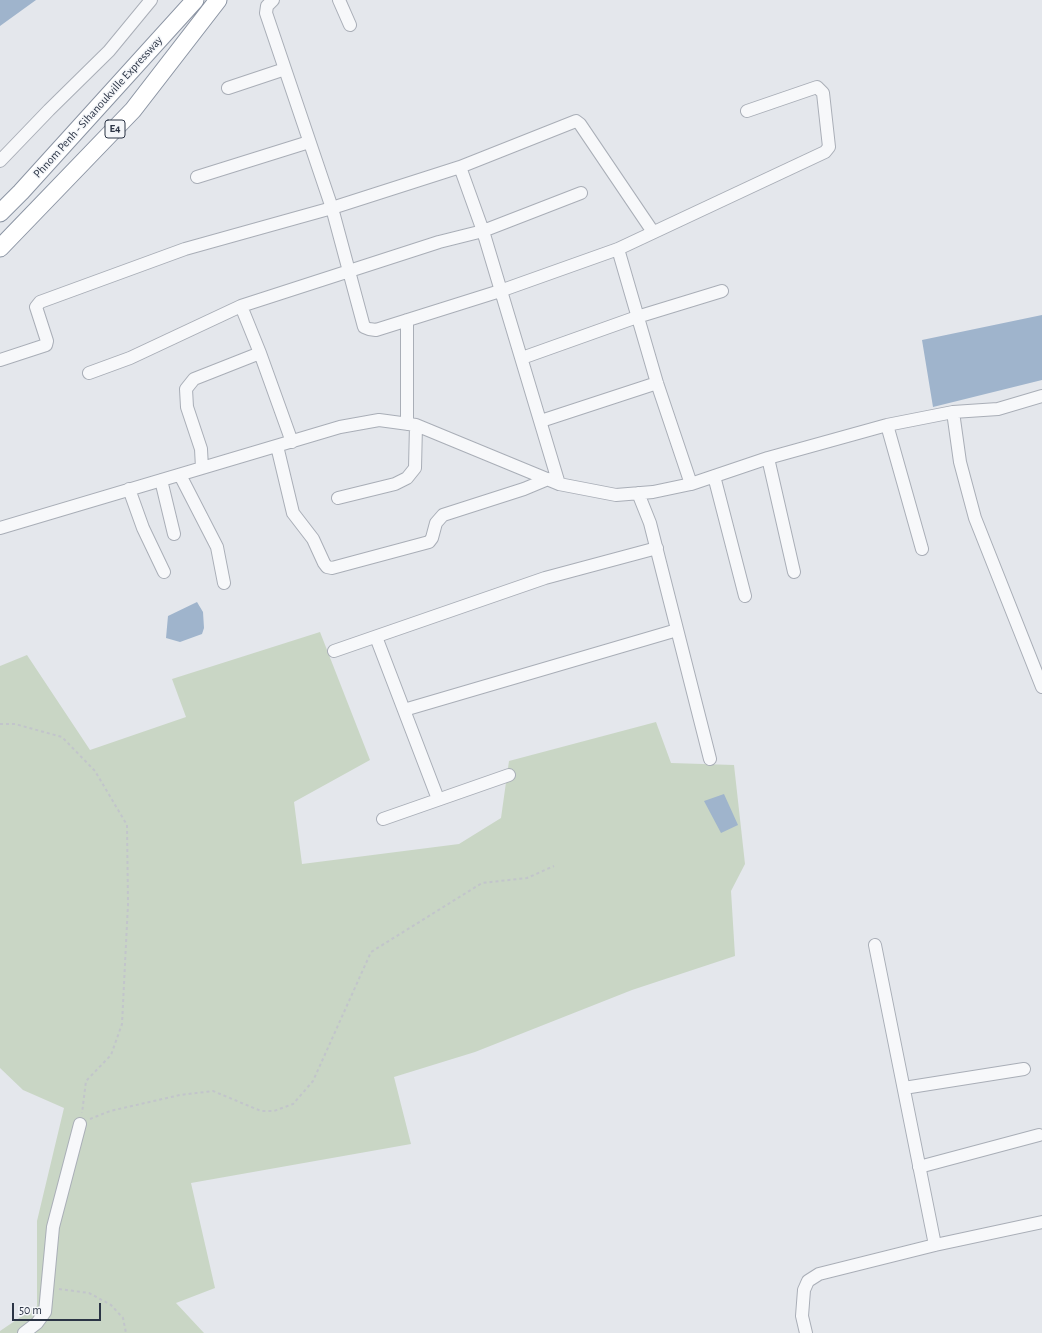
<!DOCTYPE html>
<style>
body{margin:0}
#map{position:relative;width:1042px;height:1333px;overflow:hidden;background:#e4e7ec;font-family:"Alegreya Sans",sans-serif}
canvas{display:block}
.scale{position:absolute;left:12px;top:1303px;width:89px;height:18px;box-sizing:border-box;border:2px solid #2b3445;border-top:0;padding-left:5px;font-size:12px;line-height:14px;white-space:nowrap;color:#2b3445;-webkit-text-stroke:3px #f4f6f9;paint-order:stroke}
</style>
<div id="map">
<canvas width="1042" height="1333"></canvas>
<div class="scale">50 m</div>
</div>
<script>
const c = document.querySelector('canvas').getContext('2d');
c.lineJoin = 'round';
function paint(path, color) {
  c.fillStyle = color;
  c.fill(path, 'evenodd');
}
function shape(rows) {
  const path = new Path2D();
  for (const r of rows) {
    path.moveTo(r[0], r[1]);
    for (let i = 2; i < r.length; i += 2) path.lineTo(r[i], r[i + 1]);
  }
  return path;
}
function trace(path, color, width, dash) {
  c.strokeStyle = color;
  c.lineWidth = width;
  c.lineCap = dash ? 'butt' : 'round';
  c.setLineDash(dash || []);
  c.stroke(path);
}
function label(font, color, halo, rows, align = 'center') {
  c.font = font + ' "Alegreya Sans",sans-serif';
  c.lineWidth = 3;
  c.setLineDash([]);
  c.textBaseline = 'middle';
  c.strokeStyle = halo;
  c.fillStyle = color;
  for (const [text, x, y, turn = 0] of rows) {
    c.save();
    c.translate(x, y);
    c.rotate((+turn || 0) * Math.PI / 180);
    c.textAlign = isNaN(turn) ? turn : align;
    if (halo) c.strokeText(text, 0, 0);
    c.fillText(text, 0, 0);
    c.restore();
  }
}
const green = shape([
 [320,632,370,760,294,802,302,864,459,844,501,818,509,761,656,722,671,763,734,765,745,864,731,891,735,956,632,990,475,1052,394,1077,411,1144,191,1183,215,1288,176,1303,204,1333,0,1333,0,1331,37,1306,37,1221,64,1108,23,1090,0,1068,0,666,27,655,90,750,186,717,172,679]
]);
const water = shape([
 [0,0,36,0,0,26],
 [1042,315,1042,380,933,407,922,340],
 [197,602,203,612,204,628,202,634,180,642,166,638,168,616],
 [724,794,738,825,721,833,704,801]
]);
const path = shape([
 [0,724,15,724,62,737,95,771,127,825,128,904,122,1024,111,1055,86,1081,82,1113],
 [90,1119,110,1111,180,1095,213,1091,261,1111,274,1111,293,1104,313,1081,371,952,482,883,527,878,554,866],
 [59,1289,89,1293,111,1305,123,1318,126,1333]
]);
const minor = shape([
 [273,0,267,6,266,13,332,208,364,327,369,329,376,330,500,291,618,249,825,152,829,147,823,93,817,87,747,111],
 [339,0,350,25],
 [228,88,285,69],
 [0,161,49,110,109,51,151,0],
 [460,167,576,121,580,124,653,232],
 [197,177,309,142],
 [618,249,657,383,691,484],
 [241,306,260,353,292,442],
 [407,320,407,424],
 [522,358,637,317,722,291],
 [0,360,46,345,47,341,36,307,40,302,185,249,332,208,460,167,483,231,559,484],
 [89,373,130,358,241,306,439,242,483,231,581,193],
 [953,412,960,462,975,518,1042,687],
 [541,421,657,383],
 [887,425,922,549],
 [277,446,293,513,313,539,324,563,327,567,332,568,429,542,432,538,436,523,443,515,524,489,548,479],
 [768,458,794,572],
 [202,468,201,449,187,407,186,389,194,379,260,353],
 [180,475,217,547,224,583],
 [714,476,745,596],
 [161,480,174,534],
 [129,489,143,528,164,572],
 [638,493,650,523,710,759],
 [338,498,395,484,407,478,415,468,416,425],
 [0,528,340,427,379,420,416,425,559,484,616,495,653,492,691,484,768,458,887,425,953,412,998,409,1042,396],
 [376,637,438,799],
 [334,651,545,578,657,548],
 [404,710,677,630],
 [383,819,509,775],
 [875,945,935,1245],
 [904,1088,1024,1069],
 [919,1167,1039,1135],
 [24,1333,37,1323,45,1312,53,1227,80,1124],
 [806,1333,802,1316,804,1290,808,1281,819,1274,935,1245,1042,1222]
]);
const highway = shape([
 [0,213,21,192,195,0],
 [0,248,133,110,218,0]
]);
const shields = [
 [115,129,20]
];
const shieldNames = [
 ["E4",115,129]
];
const streetNames = [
 ["Phnom Penh - Sihanoukville Expressway",98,107,-48]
];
paint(green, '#c9d6c5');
paint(water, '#9fb4cc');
trace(minor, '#a9aeb7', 14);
trace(highway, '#8b94a3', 19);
trace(path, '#c2c5cb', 2, [3, 3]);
trace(minor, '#f7f8fa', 12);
trace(highway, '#fff', 17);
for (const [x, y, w] of shields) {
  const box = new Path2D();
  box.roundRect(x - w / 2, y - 9, w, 18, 3);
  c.fillStyle = '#f4f6f9';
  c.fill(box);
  trace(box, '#2b3445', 1);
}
label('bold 11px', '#2b3445', null, shieldNames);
label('12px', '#2b3445', '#f4f6f9', streetNames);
</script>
